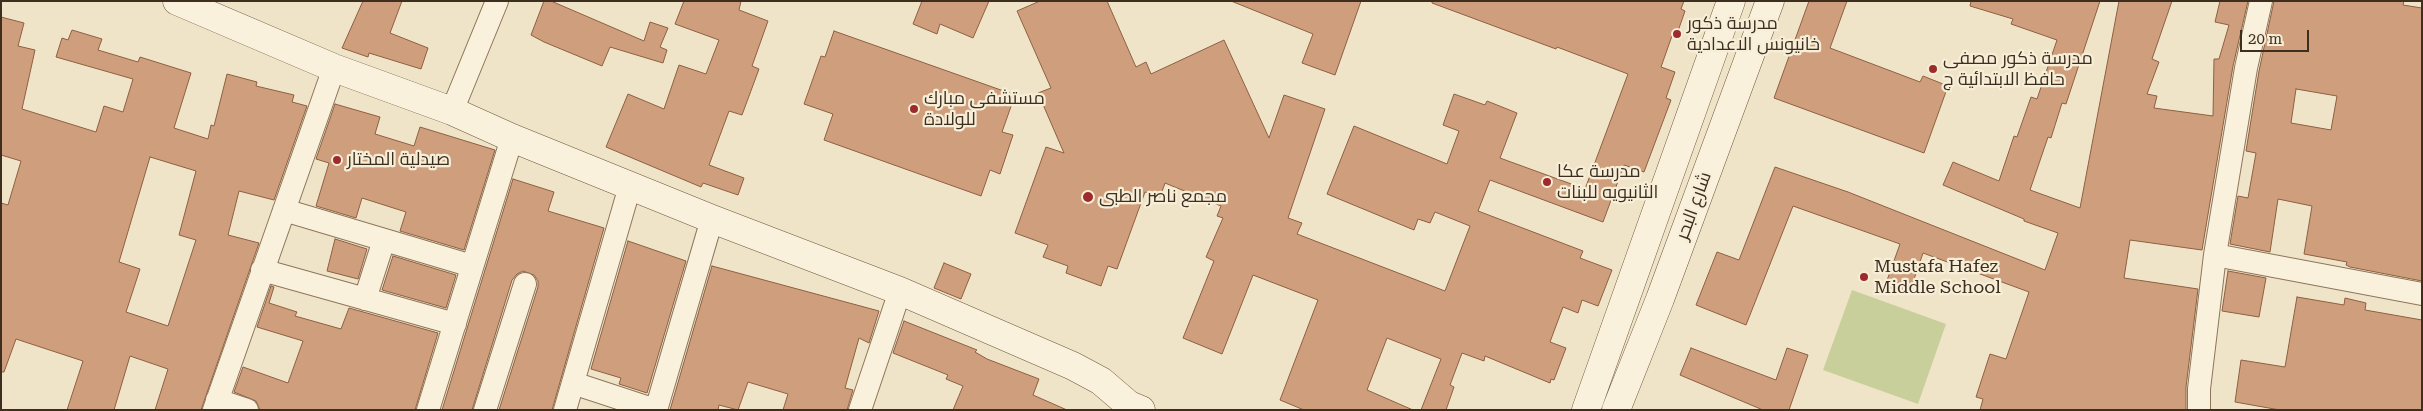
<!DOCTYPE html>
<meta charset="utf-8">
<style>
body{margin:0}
#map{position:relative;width:2423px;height:411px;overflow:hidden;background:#f0e4c8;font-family:"Roboto Serif",serif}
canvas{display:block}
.frame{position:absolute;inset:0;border:2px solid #3d2e20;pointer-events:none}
.scale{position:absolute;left:2240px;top:30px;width:69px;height:22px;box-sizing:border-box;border:2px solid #3d2e20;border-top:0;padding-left:6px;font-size:15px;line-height:18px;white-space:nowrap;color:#3d2e20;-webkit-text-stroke:4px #f7eed8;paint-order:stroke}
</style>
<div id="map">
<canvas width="2423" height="411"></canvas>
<div class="frame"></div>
<div class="scale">20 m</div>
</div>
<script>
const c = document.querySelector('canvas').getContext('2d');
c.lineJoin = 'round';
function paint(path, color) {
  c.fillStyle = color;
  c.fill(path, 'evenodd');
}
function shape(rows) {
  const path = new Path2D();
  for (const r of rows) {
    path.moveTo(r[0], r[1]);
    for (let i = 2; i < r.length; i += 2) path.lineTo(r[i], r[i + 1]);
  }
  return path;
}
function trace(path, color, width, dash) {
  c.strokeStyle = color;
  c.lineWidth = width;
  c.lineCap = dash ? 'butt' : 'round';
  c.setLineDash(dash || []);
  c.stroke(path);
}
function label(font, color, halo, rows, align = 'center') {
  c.font = font + ' "Roboto Serif",Cairo,serif';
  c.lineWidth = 4.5;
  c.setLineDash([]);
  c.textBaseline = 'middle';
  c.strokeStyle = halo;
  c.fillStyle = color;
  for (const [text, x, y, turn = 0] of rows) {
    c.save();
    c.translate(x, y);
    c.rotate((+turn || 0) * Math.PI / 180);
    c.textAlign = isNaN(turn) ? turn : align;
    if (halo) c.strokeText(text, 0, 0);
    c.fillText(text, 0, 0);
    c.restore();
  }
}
const green = shape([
 [1852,290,1946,324,1918,404,1823,370]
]);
const building = shape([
 [363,1,402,1,390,33,428,48,421,69,369,53,368,57,342,48,363,1],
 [544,1,551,1,644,41,650,22,668,28,660,47,667,50,663,63,610,47,602,66,544,42,531,35,544,1],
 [684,1,741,1,739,10,768,21,752,66,759,69,742,115,729,111,709,165,744,178,738,195,703,183,701,187,606,147,628,94,664,109,679,65,706,74,719,40,675,24,684,1],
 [922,1,989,1,973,38,940,24,937,34,913,24,922,1],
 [1040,1,1107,1,1136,67,1146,62,1151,74,1224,40,1269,138,1284,95,1325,109,1288,218,1302,223,1297,234,1445,291,1470,226,1435,212,1430,223,1418,219,1414,230,1327,194,1354,126,1447,164,1459,131,1443,125,1454,94,1485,105,1487,101,1517,113,1500,158,1585,189,1628,74,1557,47,1556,49,1432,3,1432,1,1684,1,1681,9,1685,11,1677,34,1673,33,1661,67,1675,72,1666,98,1671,100,1644,172,1624,165,1603,222,1490,180,1478,211,1583,251,1580,258,1612,270,1598,306,1582,300,1578,313,1563,307,1550,342,1566,348,1554,380,1551,379,1550,383,1485,356,1484,361,1462,353,1450,385,1454,387,1446,410,1421,410,1441,359,1387,338,1367,390,1413,410,1304,410,1280,400,1318,300,1253,275,1222,354,1183,338,1214,261,1206,257,1223,218,1217,216,1221,206,1165,183,1160,197,1145,192,1117,269,1108,266,1101,286,1066,273,1068,266,1043,257,1048,245,1015,233,1046,147,1064,153,1038,93,1051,88,1017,11,1040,1],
 [1231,1,1361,1,1335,75,1302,63,1313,34,1231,1],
 [1809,1,1847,1,1830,48,1920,82,1923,76,1948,86,1924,153,1774,98,1809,1],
 [1971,1,2100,1,2066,104,2062,103,2051,138,2048,137,2030,190,2080,208,2119,1,2172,1,2152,59,2159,62,2147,94,2157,96,2154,108,2213,116,2214,59,2219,59,2229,25,2215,22,2220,1,2248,1,2233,66,2202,250,2130,240,2124,278,2198,289,2186,387,2186,410,1980,410,1983,399,1976,397,1990,354,2006,359,2029,292,1923,253,1909,294,1885,286,1900,244,1793,206,1746,325,1696,305,1717,252,1739,260,1775,167,1848,192,2045,270,2058,233,2024,221,2024,219,1943,185,1953,162,1999,181,2014,136,2017,137,2031,97,2037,99,2057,40,2011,24,2013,19,1970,6,1971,1],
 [2274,1,2404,1,2403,5,2422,8,2422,281,2350,267,2346,265,2347,262,2304,254,2312,206,2278,199,2270,252,2230,244,2238,196,2248,198,2256,153,2246,151,2259,71,2274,1],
 [2296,89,2337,96,2331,130,2291,123,2296,89],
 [1,17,24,23,18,46,35,50,22,109,96,132,104,106,123,112,133,79,56,57,62,38,68,40,72,30,102,39,98,50,138,62,140,57,191,73,174,128,208,139,211,125,214,126,227,74,257,82,256,86,294,95,292,102,307,106,274,200,239,191,228,235,259,243,201,410,155,410,168,369,130,356,114,410,67,410,83,361,16,339,4,372,1,372,1,203,8,205,21,161,1,155,1,17],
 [150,157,196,171,179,235,196,240,168,326,126,312,140,269,119,262,150,157],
 [834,31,1015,95,1002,132,1013,135,1000,174,990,170,981,196,824,140,833,114,804,104,821,56,825,57,834,31],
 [335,104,380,117,375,134,414,146,420,127,495,150,464,250,400,231,406,212,362,198,356,218,316,206,329,163,316,159,335,104],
 [513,179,554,192,548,211,604,228,552,410,499,410,538,287,538,281,534,275,523,271,517,274,512,280,472,410,442,410,513,179],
 [335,239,367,249,358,279,327,271,335,239],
 [628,241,686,261,647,393,619,384,621,378,591,369,628,241],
 [393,256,456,275,446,308,382,290,393,256],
 [944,263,971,274,961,299,934,288,944,263],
 [712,266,879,311,869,343,859,338,845,388,853,390,847,410,783,410,788,394,748,382,738,410,719,405,718,410,670,410,712,266],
 [2228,271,2266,278,2259,317,2222,311,2228,271],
 [271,286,274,287,269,303,297,312,295,316,341,329,349,308,438,333,415,410,260,410,256,401,234,392,243,367,288,383,303,341,257,327,271,286],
 [2297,297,2344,305,2345,298,2366,303,2365,310,2422,320,2422,410,2280,410,2235,402,2241,360,2285,367,2297,297],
 [904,321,977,350,975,352,987,359,1039,379,1033,395,1067,410,953,410,963,386,946,379,948,375,893,353,904,321],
 [1691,348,1776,380,1787,348,1808,355,1789,410,1763,410,1680,375,1691,348]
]);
const street = shape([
 [452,111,497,1],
 [284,210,472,266],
 [2215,255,2422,294],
 [262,270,455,324],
 [365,299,384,240],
 [573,383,655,410],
 [217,400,247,410],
 [214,410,334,68],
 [428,410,512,138],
 [485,410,525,284],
 [565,410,630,186],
 [656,410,712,219],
 [860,410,900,291],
 [2199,410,2199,389,2215,255,2246,68,2261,1]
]);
const secondary = shape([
 [177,1,334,68,452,111,512,138,712,219,900,291,1073,366,1101,381,1129,405,1141,410],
 [1586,410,1731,1],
 [1616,410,1660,299,1770,1]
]);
const markers = [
 [1677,34,5,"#9e2a2b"],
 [1933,69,5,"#9e2a2b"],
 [914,109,5,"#9e2a2b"],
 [337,160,5,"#9e2a2b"],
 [1547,182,5,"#9e2a2b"],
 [1088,197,6,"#9e2a2b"],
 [1864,277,5,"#9e2a2b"]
];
const poiNames = [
 ["مدرسة ذكور",1687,24],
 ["خانيونس الاعدادية",1687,45],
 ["مدرسة ذكور مصفى",1943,59],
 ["حافظ الابتدائية ج",1943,80],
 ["مستشفى مبارك",924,99],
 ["للولادة",924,120],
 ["صيدلية المختار",347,160],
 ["مدرسة عكا",1557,172],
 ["الثانيويه للبنات",1557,193],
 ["مجمع ناصر الطبى",1099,197],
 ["Mustafa Hafez",1874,267],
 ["Middle School",1874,288]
];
const streetNames = [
 ["شارع البحر",1694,206,-70]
];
paint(green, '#c9cf9b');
paint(building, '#cf9f7d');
trace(building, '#8d5f41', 1);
trace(street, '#8d765c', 24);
trace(secondary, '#6f573f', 29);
trace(street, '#faf1dc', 22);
trace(secondary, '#faf1dc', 28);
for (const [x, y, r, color] of markers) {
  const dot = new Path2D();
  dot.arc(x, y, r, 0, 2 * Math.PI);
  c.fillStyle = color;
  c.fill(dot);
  trace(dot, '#f7eed8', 2);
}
label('18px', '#3d2e20', '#f7eed8', poiNames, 'left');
label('18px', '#3d2e20', '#f7eed8', streetNames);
</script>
